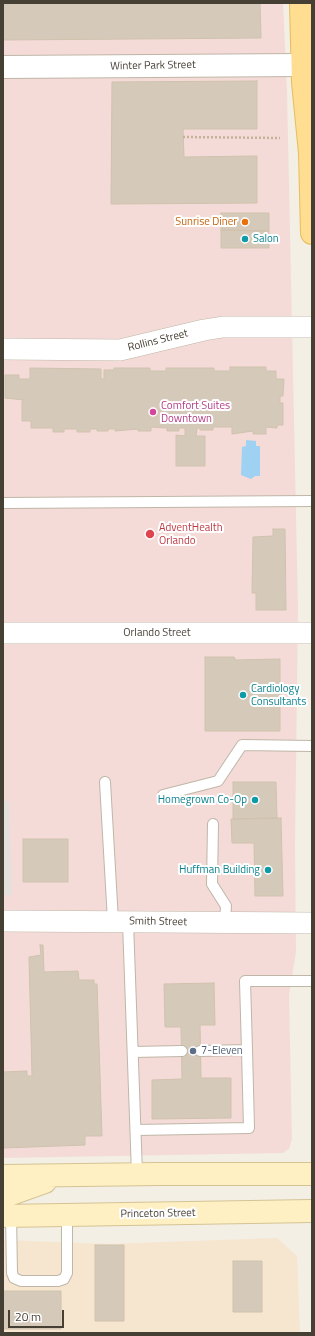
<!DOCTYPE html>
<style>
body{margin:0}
#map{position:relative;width:315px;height:1336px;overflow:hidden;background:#f3efe5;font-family:"Titillium Web",sans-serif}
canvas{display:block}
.frame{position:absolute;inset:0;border:4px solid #463f34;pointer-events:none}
.scale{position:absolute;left:8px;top:1310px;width:56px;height:18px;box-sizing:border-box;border:2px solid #463f34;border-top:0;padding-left:5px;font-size:12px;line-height:14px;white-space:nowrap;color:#463f34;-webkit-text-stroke:3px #fff;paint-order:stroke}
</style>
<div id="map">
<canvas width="315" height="1336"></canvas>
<div class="frame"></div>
<div class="scale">20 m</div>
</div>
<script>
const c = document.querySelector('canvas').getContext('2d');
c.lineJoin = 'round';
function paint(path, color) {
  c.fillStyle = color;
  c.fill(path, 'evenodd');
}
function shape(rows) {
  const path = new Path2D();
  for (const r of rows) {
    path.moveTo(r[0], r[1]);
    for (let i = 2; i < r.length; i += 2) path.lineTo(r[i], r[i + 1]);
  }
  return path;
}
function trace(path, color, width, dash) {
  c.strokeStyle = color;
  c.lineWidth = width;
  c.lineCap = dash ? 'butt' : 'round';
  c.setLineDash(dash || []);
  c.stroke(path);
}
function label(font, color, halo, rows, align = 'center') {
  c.font = font + ' "Titillium Web",sans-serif';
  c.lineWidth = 4;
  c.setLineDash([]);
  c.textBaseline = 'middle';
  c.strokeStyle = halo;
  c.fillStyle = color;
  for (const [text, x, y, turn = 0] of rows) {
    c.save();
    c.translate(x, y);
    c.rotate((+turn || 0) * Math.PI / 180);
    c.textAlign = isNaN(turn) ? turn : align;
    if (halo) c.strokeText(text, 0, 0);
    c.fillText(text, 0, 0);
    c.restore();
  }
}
const commercial = shape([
 [277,1238,297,1256,300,1333,3,1333,3,1240,109,1244]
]);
const medical = shape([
 [3,3,283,3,287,90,298,608,295,845,296,952,289,995,292,1139,289,1149,283,1153,3,1158]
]);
const parking = shape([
 [3,801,9,801,12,895,3,895]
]);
const water = shape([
 [246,440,256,441,256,446,260,446,260,476,255,476,251,479,241,475,242,447,246,446]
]);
const building = shape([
 [3,3,260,3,261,38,3,40,3,3],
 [257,81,257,129,183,129,184,157,257,156,257,203,111,204,112,82,257,81],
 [221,213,269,213,269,231,221,230,221,213],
 [221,230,269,231,269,248,221,248,221,230],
 [230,367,266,367,266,371,276,371,276,379,284,379,283,396,280,396,280,403,283,403,283,425,277,425,277,428,266,427,266,434,253,434,253,431,232,434,232,427,213,427,213,430,200,430,200,428,197,428,196,436,205,436,205,466,176,466,176,435,185,436,185,428,179,428,179,431,167,431,167,428,151,427,151,431,138,431,138,429,115,431,115,429,108,429,108,431,97,431,97,429,90,429,90,432,77,432,77,429,64,429,64,432,53,432,53,428,31,428,31,421,22,421,22,401,24,400,5,398,5,375,19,375,19,379,30,379,30,368,101,369,101,379,104,379,104,370,114,370,114,368,150,368,150,371,166,371,166,368,214,368,214,371,230,371,230,367],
 [273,529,285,529,286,610,256,610,256,593,252,593,253,537,273,536,273,529],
 [205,657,234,657,236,660,280,659,280,731,205,731,205,657],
 [233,782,276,782,277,818,233,819,233,782],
 [281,818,283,896,255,896,254,843,232,843,231,819,281,818],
 [23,839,68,839,68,882,23,882,23,839],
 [40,945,43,945,44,972,78,971,79,980,94,980,94,984,97,984,102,1136,85,1136,85,1145,3,1148,3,1072,27,1071,27,1076,32,1076,29,957,41,955,40,945],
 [214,983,215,1025,200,1025,201,1078,231,1078,231,1118,152,1119,152,1080,182,1079,181,1027,165,1027,164,984,214,983],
 [95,1245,124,1245,124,1321,95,1321,95,1245],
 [233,1261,262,1261,262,1312,233,1312,233,1261],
 [3,1291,61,1291,61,1329,3,1329,3,1291]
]);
const path = shape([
 [183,137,280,138]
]);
const service = shape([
 [3,503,312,501],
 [105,782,113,921],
 [163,795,218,781,242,745,312,746],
 [213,824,212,884,226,906,225,922],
 [128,922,137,1174],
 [200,1051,247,1050,245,981,312,981],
 [133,1052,182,1051],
 [136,1130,249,1128,247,1050],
 [11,1214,12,1273,14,1278,21,1281,58,1281,64,1279,67,1273,67,1216]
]);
const minor = shape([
 [3,349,120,350,204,330,223,327,312,327],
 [3,633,312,633],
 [3,921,312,923]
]);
const tertiary = shape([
 [3,67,302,65]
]);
const secondary = shape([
 [3,1176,158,1174,312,1174],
 [3,1197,45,1182],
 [3,1216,312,1211]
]);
const primary = shape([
 [301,3,303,82,310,153,312,233]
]);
const markers = [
 [245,222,4,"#e8710a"],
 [245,239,4,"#0f9aa8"],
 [153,412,4,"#d1479c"],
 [150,534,5,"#e0444e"],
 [243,695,4,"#0f9aa8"],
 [255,800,4,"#0f9aa8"],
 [268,870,4,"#0f9aa8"],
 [193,1051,4,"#5c6f8a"]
];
const streetNames = [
 ["Winter Park Street",153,66,-1],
 ["Rollins Street",158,341,-14],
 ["Orlando Street",157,633],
 ["Smith Street",158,922,1],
 ["Princeton Street",158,1214,-1]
];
const foodNames = [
 ["Sunrise Diner",237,222]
];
const cultureNames = [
 ["Salon",253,239],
 ["Cardiology",251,689],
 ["Consultants",251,702],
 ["Homegrown Co-Op",247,800,"right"],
 ["Huffman Building",260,870,"right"]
];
const hotelNames = [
 ["Comfort Suites",161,406],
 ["Downtown",161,419]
];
const healthNames = [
 ["AdventHealth",159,528],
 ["Orlando",159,541]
];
const serviceNames = [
 ["7-Eleven",201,1051]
];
paint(commercial, '#f6e5cf');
paint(medical, '#f4dbd8');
paint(parking, '#e4e1dd');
paint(water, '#9fd1f2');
paint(building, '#d5caba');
trace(building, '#d0c2ad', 1);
trace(service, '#bfb6a7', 12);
trace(minor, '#bfb6a7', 22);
trace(tertiary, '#bfb6a7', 24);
trace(secondary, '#d5c393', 24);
trace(primary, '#e6bc5f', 24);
trace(path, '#c1b298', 2.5, [2, 2]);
trace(service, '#fff', 10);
trace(minor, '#fff', 21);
trace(tertiary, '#fff', 22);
trace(secondary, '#fff0c3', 22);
trace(primary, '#ffde92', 22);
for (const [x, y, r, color] of markers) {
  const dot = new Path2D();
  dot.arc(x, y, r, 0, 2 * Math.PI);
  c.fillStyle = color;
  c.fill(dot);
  trace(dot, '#fff', 1.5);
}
label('11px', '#463f34', '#fff', streetNames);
label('11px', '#c56008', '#fff', foodNames, 'right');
label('11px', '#0d838f', '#fff', cultureNames, 'left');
label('11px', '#b23c85', '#fff', hotelNames, 'left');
label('11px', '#be3a42', '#fff', healthNames, 'left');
label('11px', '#4e5e75', '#fff', serviceNames, 'left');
</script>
